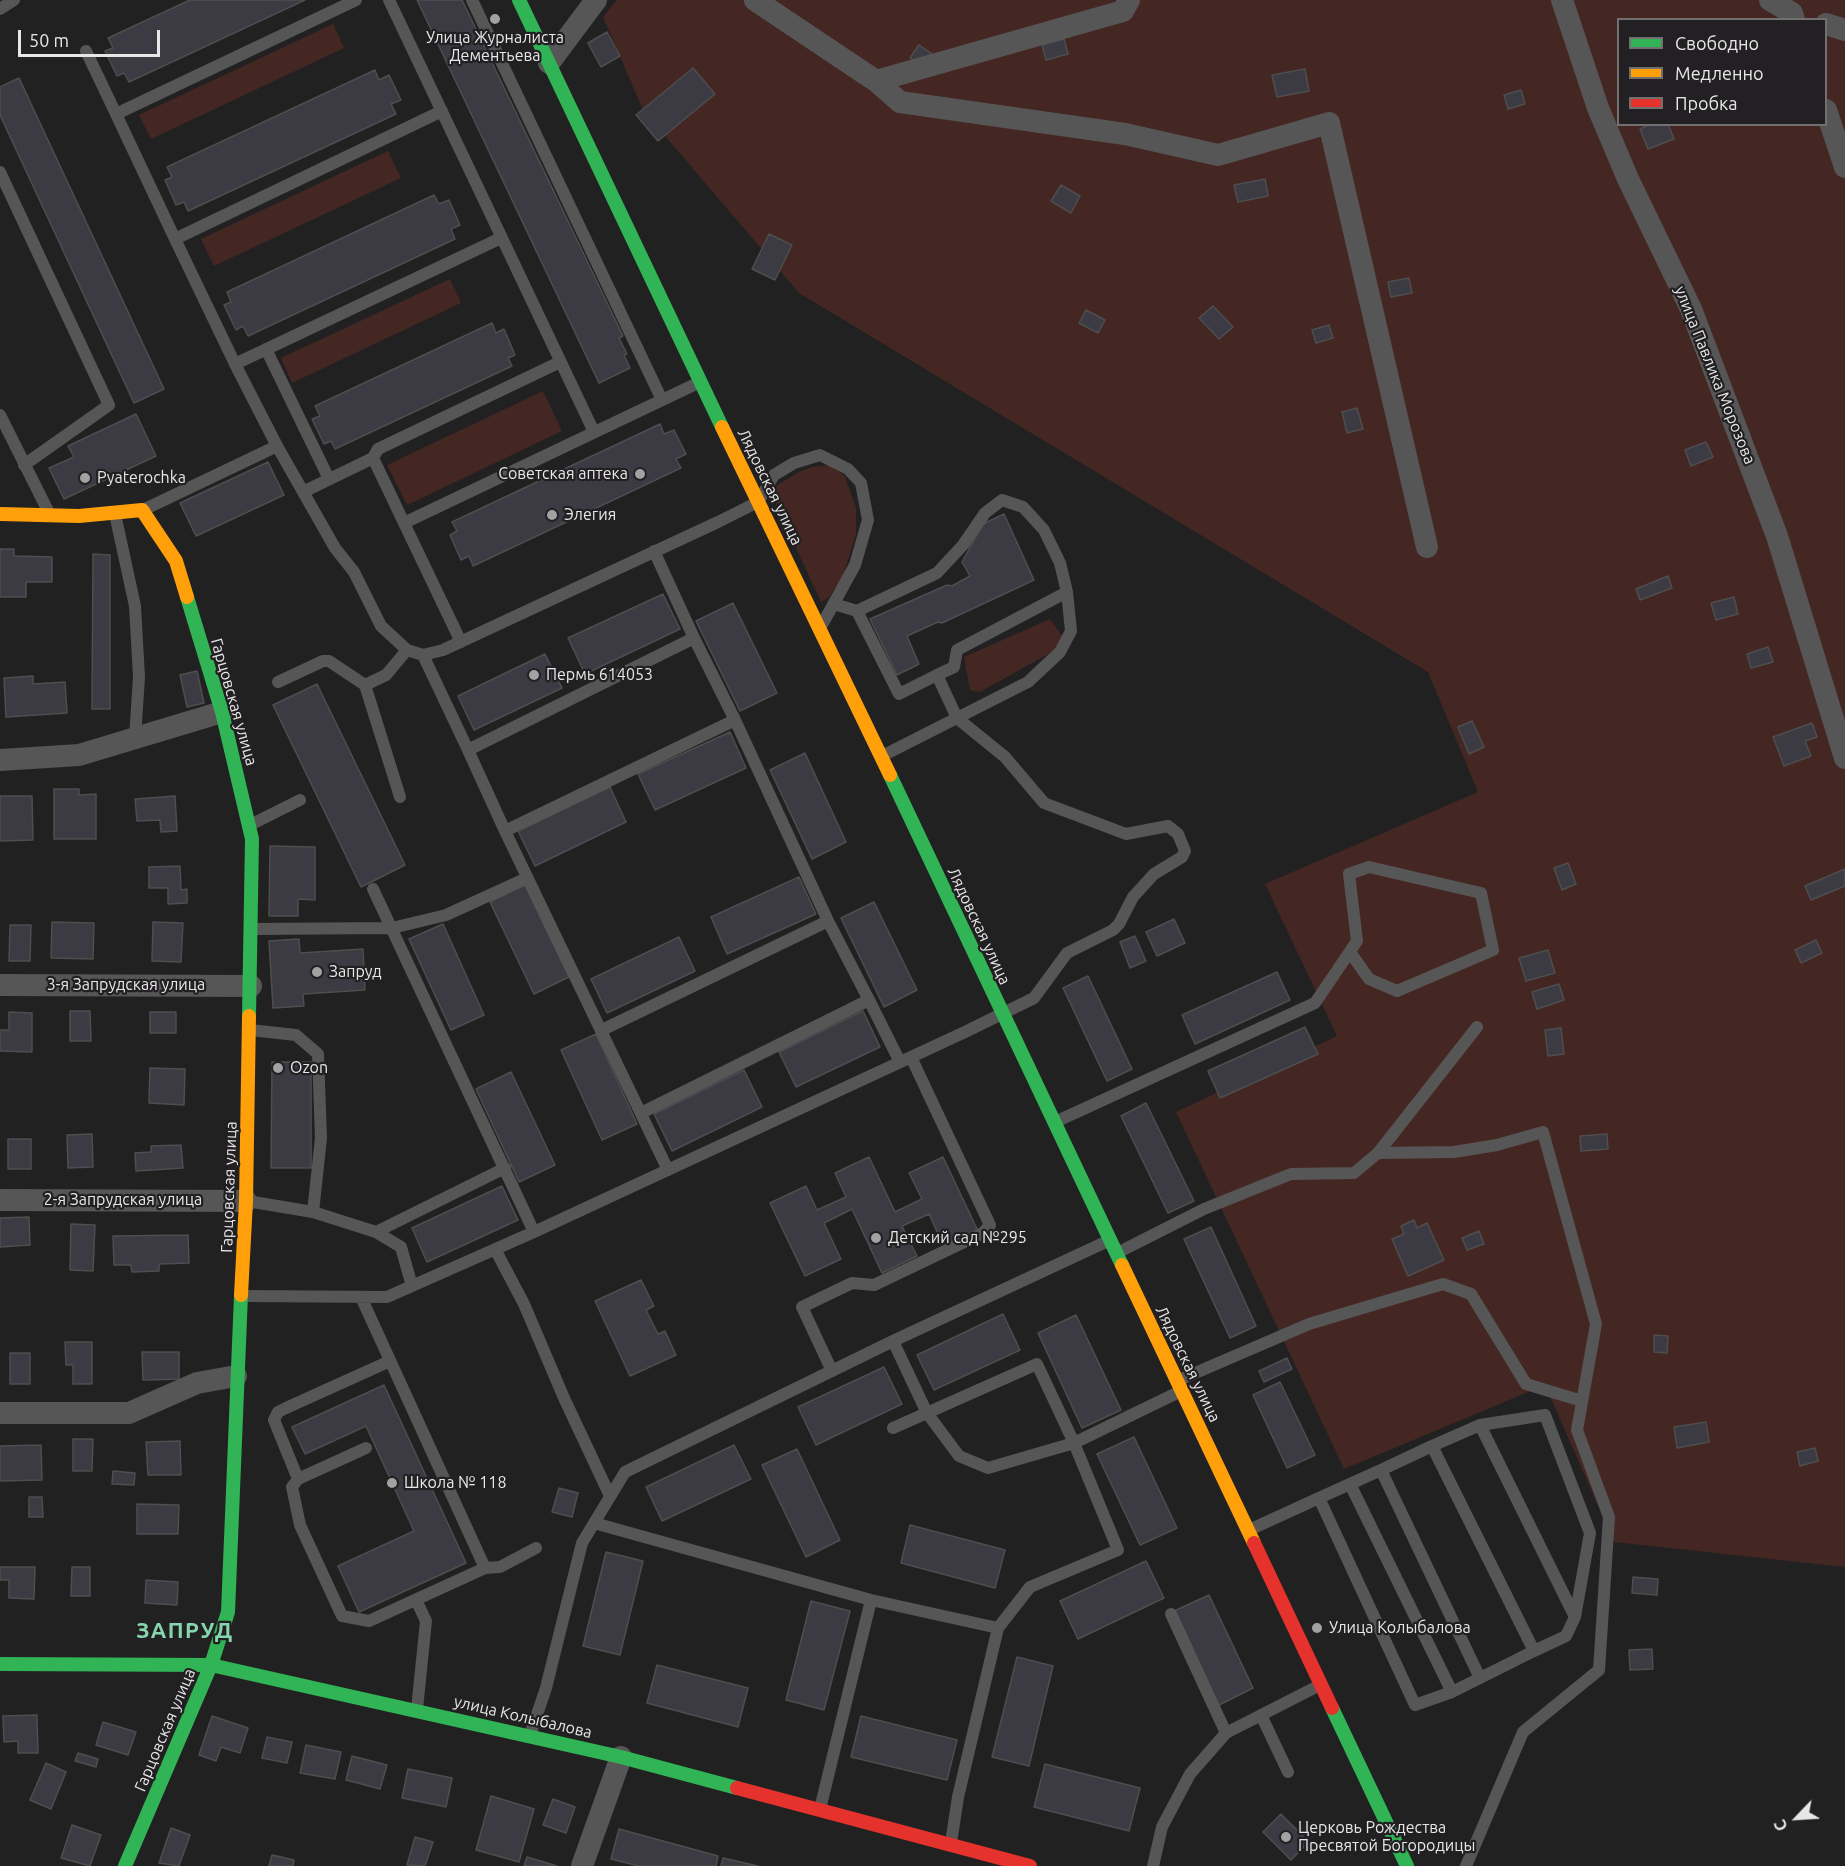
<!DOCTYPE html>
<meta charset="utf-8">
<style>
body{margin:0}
#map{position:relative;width:1845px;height:1866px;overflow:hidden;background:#212121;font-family:Ubuntu,sans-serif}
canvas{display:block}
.legend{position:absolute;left:1617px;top:18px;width:210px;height:108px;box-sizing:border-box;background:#222022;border:2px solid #717071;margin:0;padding:8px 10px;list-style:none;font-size:18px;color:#e8e7e8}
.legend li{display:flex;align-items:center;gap:12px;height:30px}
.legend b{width:30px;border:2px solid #717071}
.north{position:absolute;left:1767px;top:1788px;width:60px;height:60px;-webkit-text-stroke:4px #222022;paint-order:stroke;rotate:245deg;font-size:16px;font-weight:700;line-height:24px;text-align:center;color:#e8e7e8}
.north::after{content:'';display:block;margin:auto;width:21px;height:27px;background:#e8e7e8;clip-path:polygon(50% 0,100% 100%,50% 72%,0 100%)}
.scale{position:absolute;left:18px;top:30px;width:142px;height:27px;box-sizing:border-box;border:3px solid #e8e7e8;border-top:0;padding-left:8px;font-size:18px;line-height:21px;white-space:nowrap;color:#e8e7e8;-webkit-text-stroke:4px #222022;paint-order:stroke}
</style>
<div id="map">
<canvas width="1845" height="1866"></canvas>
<ul class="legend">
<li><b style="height:8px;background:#30b455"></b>Свободно</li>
<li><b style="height:8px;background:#ff9f0a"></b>Медленно</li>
<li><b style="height:8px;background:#e5322d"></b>Пробка</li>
</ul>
<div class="north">С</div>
<div class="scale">50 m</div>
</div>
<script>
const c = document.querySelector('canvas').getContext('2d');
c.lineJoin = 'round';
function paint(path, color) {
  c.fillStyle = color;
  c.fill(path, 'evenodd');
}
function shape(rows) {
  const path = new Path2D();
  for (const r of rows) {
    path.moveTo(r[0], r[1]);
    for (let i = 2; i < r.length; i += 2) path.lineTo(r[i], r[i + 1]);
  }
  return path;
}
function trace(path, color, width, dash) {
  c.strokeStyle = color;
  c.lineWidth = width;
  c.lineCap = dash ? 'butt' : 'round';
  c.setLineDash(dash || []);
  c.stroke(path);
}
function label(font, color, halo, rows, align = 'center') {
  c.font = font + ' Ubuntu,sans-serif';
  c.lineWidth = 4.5;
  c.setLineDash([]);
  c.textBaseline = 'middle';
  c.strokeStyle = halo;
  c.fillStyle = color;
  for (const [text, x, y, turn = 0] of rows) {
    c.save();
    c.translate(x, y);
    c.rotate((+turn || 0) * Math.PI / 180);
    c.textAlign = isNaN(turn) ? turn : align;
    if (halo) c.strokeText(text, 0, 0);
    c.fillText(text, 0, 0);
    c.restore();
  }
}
const green = shape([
 [617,0,1845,0,1845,1567,1614,1542,1545,1385,1344,1469,1176,1112,1337,1036,1265,884,1478,792,1428,672,799,293,643,110,603,17],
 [1618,20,1826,20,1826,124,1618,124],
 [333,24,344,48,151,139,139,115],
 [388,151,401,178,214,266,201,239],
 [450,279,461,303,292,383,281,358],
 [543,391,562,431,407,505,387,465],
 [833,465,845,477,856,508,856,534,843,576,829,597,821,602,773,497,776,486,799,472,812,467],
 [1050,619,1064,639,1057,649,980,692,970,690,964,657]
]);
const building = shape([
 [190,0,305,0,129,82,124,73,117,76,105,51,113,48,108,38,190,0],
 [417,0,462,0,623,336,619,338,627,354,624,355,630,368,599,383,417,0],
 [607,32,620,56,601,67,588,43,607,32],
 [1064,39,1068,54,1046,60,1042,45,1064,39],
 [919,45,932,54,922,67,910,58,919,45],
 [693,68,715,94,658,141,636,115,693,68],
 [1305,69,1309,91,1277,97,1272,75,1305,69],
 [375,70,379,80,389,75,401,100,391,104,396,114,188,211,184,202,176,205,165,180,172,177,167,167,375,70],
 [19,78,164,389,134,403,0,115,0,87,19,78],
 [1521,90,1525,104,1508,109,1504,95,1521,90],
 [1651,124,1668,124,1674,139,1648,149,1640,129,1651,124],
 [1265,179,1268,196,1238,202,1234,185,1265,179],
 [1061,185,1080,196,1071,213,1051,201,1061,185],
 [434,195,439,204,449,200,460,225,451,229,455,239,248,336,243,326,236,330,224,305,231,302,227,292,434,195],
 [769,234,792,245,775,280,752,269,769,234],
 [1409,278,1412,293,1391,297,1388,282,1409,278],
 [1213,306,1233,327,1219,339,1199,318,1213,306],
 [1086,310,1105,320,1098,333,1079,323,1086,310],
 [492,323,496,333,504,329,515,355,508,358,512,366,335,449,331,441,324,444,312,419,320,416,315,406,492,323],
 [1329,325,1333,338,1316,343,1312,330,1329,325],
 [1357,408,1363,429,1347,433,1342,412,1357,408],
 [136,414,156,456,64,499,49,468,74,457,68,446,136,414],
 [660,424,664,434,674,430,686,454,676,459,681,468,473,566,469,556,461,560,450,535,457,531,452,522,660,424],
 [1706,442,1713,457,1691,466,1685,450,1706,442],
 [268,462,284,495,196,536,180,503,268,462],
 [1004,514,1034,580,942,623,938,622,907,636,919,664,897,675,870,619,947,585,952,586,970,576,962,562,983,524,1004,514],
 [0,549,14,549,14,556,52,557,52,582,26,582,26,597,0,597,0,549],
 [93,554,110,555,110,709,92,709,93,554],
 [1668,576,1672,588,1640,600,1636,589,1668,576],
 [663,594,680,629,585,674,568,638,663,594],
 [1734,597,1738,614,1716,620,1711,603,1734,597],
 [733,603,777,693,740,711,696,621,733,603],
 [1768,647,1773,662,1751,668,1747,654,1768,647],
 [545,654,562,688,474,730,458,696,545,654],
 [197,671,204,703,187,707,180,675,197,671],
 [33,676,33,684,65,682,67,713,6,717,4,678,33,676],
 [317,684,405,865,361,887,273,705,317,684],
 [1472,721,1484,747,1469,754,1458,727,1472,721],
 [1812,723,1817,737,1805,741,1811,756,1784,766,1773,737,1812,723],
 [730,732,746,768,655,810,638,774,730,732],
 [805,753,846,842,812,859,770,770,805,753],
 [610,787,626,822,535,866,518,831,610,787],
 [54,789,79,789,79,795,96,794,96,839,54,839,54,789],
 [0,796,32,796,33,840,0,841,0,796],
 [175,796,177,831,161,832,160,820,137,821,135,799,175,796],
 [270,846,315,847,315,900,298,899,298,916,269,916,270,846],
 [1568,863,1576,884,1562,890,1554,868,1568,863],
 [180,866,181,890,187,889,187,903,168,904,168,888,149,888,149,867,180,866],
 [1845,869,1845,886,1811,900,1805,886,1845,869],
 [799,877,816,914,727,954,711,917,799,877],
 [525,885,569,977,534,994,490,902,525,885],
 [874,902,917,990,884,1007,841,918,874,902],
 [1174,919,1185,943,1157,956,1146,932,1174,919],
 [52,922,94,923,93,959,51,958,52,922],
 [153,922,183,923,181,962,152,961,153,922],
 [443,924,484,1015,451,1030,409,939,443,924],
 [10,925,31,925,30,961,9,961,10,925],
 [1135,936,1146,961,1130,968,1120,942,1135,936],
 [679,937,695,971,607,1013,591,979,679,937],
 [299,939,300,953,363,949,365,990,303,994,304,1006,273,1008,269,941,299,939],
 [1816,940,1822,953,1801,963,1795,950,1816,940],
 [1548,950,1555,973,1526,981,1519,958,1548,950],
 [1277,972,1290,1000,1195,1044,1182,1015,1277,972],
 [1088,976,1132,1069,1107,1081,1063,988,1088,976],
 [1559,984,1564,1000,1537,1009,1532,992,1559,984],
 [70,1011,90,1011,91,1041,70,1041,70,1011],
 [863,1011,880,1047,796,1087,779,1052,863,1011],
 [9,1012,32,1013,32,1052,0,1051,0,1030,9,1030,9,1012],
 [150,1012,176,1012,176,1033,150,1033,150,1012],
 [1305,1027,1318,1054,1220,1098,1208,1071,1305,1027],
 [1561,1028,1564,1054,1548,1056,1545,1030,1561,1028],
 [596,1034,637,1124,602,1140,561,1050,596,1034],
 [272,1062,311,1062,311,1168,271,1168,272,1062],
 [150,1068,185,1069,184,1105,149,1103,150,1068],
 [744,1070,762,1107,672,1151,654,1114,744,1070],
 [511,1072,555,1165,519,1182,476,1089,511,1072],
 [1146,1103,1194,1201,1168,1213,1121,1116,1146,1103],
 [92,1134,93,1167,68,1168,67,1135,92,1134],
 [1607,1134,1608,1149,1581,1151,1580,1136,1607,1134],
 [8,1139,31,1139,31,1169,8,1169,8,1139],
 [181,1145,183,1168,136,1171,135,1153,151,1152,151,1146,181,1145],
 [869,1157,895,1212,922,1199,909,1173,943,1157,978,1231,944,1247,929,1214,902,1226,917,1256,882,1273,852,1209,824,1223,841,1259,805,1276,770,1203,806,1186,817,1210,846,1197,835,1173,869,1157],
 [502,1186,518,1220,427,1262,412,1228,502,1186],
 [29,1217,30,1245,0,1247,0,1218,29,1217],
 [1414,1220,1417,1228,1427,1223,1444,1260,1408,1276,1392,1239,1404,1234,1401,1226,1414,1220],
 [71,1224,95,1225,93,1271,70,1270,71,1224],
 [1211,1227,1256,1326,1230,1338,1184,1239,1211,1227],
 [1479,1231,1484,1244,1467,1250,1462,1238,1479,1231],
 [188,1235,189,1263,159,1264,159,1271,132,1272,131,1265,114,1265,113,1236,188,1235],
 [641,1280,654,1306,646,1310,658,1334,665,1331,676,1355,630,1376,595,1301,641,1280],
 [1003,1314,1020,1350,934,1390,917,1355,1003,1314],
 [1076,1315,1121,1410,1082,1428,1038,1333,1076,1315],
 [1654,1335,1668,1336,1667,1353,1654,1352,1654,1335],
 [65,1342,92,1342,92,1384,73,1384,73,1365,66,1365,65,1342],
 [142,1352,179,1352,179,1379,143,1380,142,1352],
 [10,1353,30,1353,30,1384,10,1384,10,1353],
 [1287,1358,1292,1369,1264,1382,1259,1371,1287,1358],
 [884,1367,902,1404,816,1445,798,1407,884,1367],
 [1280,1382,1315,1455,1287,1468,1253,1395,1280,1382],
 [384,1385,466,1563,359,1612,338,1566,414,1531,366,1426,305,1454,292,1427,384,1385],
 [1706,1422,1709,1442,1677,1448,1674,1427,1706,1422],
 [1134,1437,1177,1528,1140,1545,1097,1454,1134,1437],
 [73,1439,93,1439,92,1471,73,1471,73,1439],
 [180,1441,181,1475,148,1475,146,1442,180,1441],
 [41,1445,42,1480,0,1481,0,1446,41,1445],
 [734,1445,751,1479,662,1521,646,1487,734,1445],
 [1815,1448,1818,1461,1800,1466,1797,1452,1815,1448],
 [797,1449,840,1540,806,1557,762,1465,797,1449],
 [113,1471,135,1473,134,1485,112,1484,113,1471],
 [559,1488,578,1493,572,1517,552,1512,559,1488],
 [29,1497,42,1497,43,1517,29,1517,29,1497],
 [137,1504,179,1505,178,1534,137,1534,137,1504],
 [910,1525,1005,1550,995,1588,901,1563,910,1525],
 [606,1552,643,1561,620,1655,583,1646,606,1552],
 [1146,1561,1164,1598,1078,1639,1060,1601,1146,1561],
 [0,1567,35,1567,34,1599,9,1598,9,1580,0,1580,0,1567],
 [72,1567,90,1567,90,1596,71,1596,72,1567],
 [1633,1577,1658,1579,1657,1595,1632,1593,1633,1577],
 [146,1580,178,1582,177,1605,145,1603,146,1580],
 [1209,1595,1253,1688,1217,1706,1172,1612,1209,1595],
 [811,1601,850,1611,824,1710,786,1700,811,1601],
 [1652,1649,1653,1669,1630,1670,1629,1650,1652,1649],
 [1017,1657,1053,1666,1029,1766,992,1757,1017,1657],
 [657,1665,748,1688,738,1727,647,1703,657,1665],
 [37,1715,38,1753,18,1753,18,1741,4,1742,3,1716,37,1715],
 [212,1716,248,1728,240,1753,221,1747,216,1761,199,1755,212,1716],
 [861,1716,957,1740,947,1780,851,1757,861,1716],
 [103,1722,136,1732,128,1755,96,1745,103,1722],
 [267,1737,292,1742,287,1763,262,1758,267,1737],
 [306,1745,341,1752,335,1779,300,1773,306,1745],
 [78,1753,98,1759,96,1767,75,1761,78,1753],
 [352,1756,387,1765,380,1789,346,1780,352,1756],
 [46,1763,66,1772,51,1809,30,1800,46,1763],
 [1045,1764,1140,1788,1129,1831,1034,1807,1045,1764],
 [408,1769,452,1778,446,1807,402,1798,408,1769],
 [491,1796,534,1809,519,1862,476,1850,491,1796],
 [553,1799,575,1807,566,1833,543,1825,553,1799],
 [1281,1814,1309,1842,1291,1860,1263,1832,1281,1814],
 [72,1825,101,1835,90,1866,61,1858,72,1825],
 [171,1828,190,1835,179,1866,159,1863,171,1828],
 [619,1829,718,1856,716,1866,639,1866,611,1859,619,1829],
 [415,1837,433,1842,425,1866,407,1865,415,1837],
 [272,1855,294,1860,293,1866,269,1866,272,1855],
 [527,1857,557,1866,524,1866,527,1857],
 [723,1858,758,1866,721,1866,723,1858]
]);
const lane = shape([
 [356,0,116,114,175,239,442,111],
 [389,0,594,432],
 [472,0,662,400],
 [0,9,14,0],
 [86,51,116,114],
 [0,172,109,405,24,465],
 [175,239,235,364,501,238],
 [266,349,329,479],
 [235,364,277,446,335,548,354,572,381,626,407,650,423,655,443,650,718,522,758,502,774,475,794,463,820,455,848,469,861,483,868,520,855,565,823,623],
 [0,415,49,513],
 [303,492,373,458],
 [143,510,277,446],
 [115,514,135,606,139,677,135,738],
 [404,523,373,458,378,449,560,362],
 [834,604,857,611,937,573,963,545,985,513,1002,500,1023,507,1044,530,1060,563,1067,592,1071,631,1060,652,1028,682,882,756],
 [694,638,735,720],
 [461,642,404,523,700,382],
 [423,655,468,750,694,638,654,551],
 [937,675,954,667,957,650,1067,592],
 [278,682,323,661,329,661,365,685,386,675,407,650],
 [365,685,400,797],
 [468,750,505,831,735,720,828,921,602,1030],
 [250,825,300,800],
 [505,831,668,1170],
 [373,889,534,1232],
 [828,921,869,1000],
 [251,929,392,928,446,915,527,878],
 [250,1030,296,1035,318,1054,321,1138,313,1212],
 [641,1113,869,1000,900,1062],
 [1055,1122,1315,1003,1357,941,1349,874,1369,867,1481,893,1493,950,1397,991,1369,979,1350,952],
 [1378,1153,1454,1152,1497,1145,1543,1132,1596,1324,1577,1430,1609,1517,1599,1670,1523,1732,1466,1866],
 [247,1201,313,1212,376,1232,401,1247,412,1286],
 [376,1232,505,1168],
 [495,1249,524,1304,564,1398,610,1496],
 [1117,1253,1204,1209,1291,1174,1354,1173,1378,1153,1477,1027],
 [242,1296,387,1297,534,1232,965,1032,1034,998,1067,953,1113,930,1119,924,1133,897,1154,874,1182,857,1185,851,1178,834,1168,826,1126,834,1044,803,1005,757,957,718,937,675,899,694,857,611],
 [361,1297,485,1568,369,1621,342,1616,300,1525,292,1487,298,1479,274,1420,278,1412,286,1408,390,1361],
 [893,1341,927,1413,959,1456,988,1468,1074,1443,1181,1391],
 [832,1371,802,1307,852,1283,874,1285,983,1233,990,1225,911,1057],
 [1179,1380,1309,1324,1443,1284,1471,1294,1526,1384,1582,1401],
 [1480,1425,1545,1415,1590,1533,1575,1617],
 [893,1428,1037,1364,1074,1443,1118,1550,1030,1587,998,1628],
 [1381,1470,1480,1678,1534,1651],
 [298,1479,366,1448],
 [1350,1484,1452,1692,1480,1678],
 [1319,1498,1415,1705,1452,1692],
 [594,1523,871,1600],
 [1249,1530,1319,1498,1381,1470,1432,1446,1480,1425,1575,1617,1566,1636,1534,1651,1432,1446],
 [485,1568,500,1567,536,1548],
 [416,1600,426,1621,417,1709],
 [1171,1614,1226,1733],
 [1261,1715,1288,1772],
 [530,1735,546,1688,582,1543,625,1472,893,1341,1110,1240],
 [820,1809,871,1600,998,1628,958,1797,951,1843],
 [1153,1866,1162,1827,1190,1774,1226,1733,1320,1685]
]);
const street = shape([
 [755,0,876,81,900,102,1125,134,1218,155,1329,123,1427,547],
 [1562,0,1598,108,1628,179,1691,309,1777,536,1845,758],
 [1770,0,1792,13,1794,20],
 [1826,24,1845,30],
 [549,63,596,0],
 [876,81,1123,11,1129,0],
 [1826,110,1845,167],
 [0,760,79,755,222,712],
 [0,985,251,986],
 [0,1200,246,1201],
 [0,1413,129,1413,197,1383,236,1376],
 [582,1866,621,1757]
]);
const fast = shape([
 [519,0,722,427],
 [187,597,222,712,252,839,249,1016],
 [890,775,1122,1265],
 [0,1664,211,1665,621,1757,737,1788],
 [1332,1708,1407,1866],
 [125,1866,211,1665,228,1612,241,1295]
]);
const slow = shape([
 [722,427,890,775],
 [0,514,79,516,142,510,176,561,187,597],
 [1122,1265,1254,1543],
 [241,1295,246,1201,249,1016]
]);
const jam = shape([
 [1254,1543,1332,1708],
 [737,1788,1030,1866]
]);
const markers = [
 [495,19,6,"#a2a2a2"],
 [640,474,6,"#a2a2a2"],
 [85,478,6,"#a2a2a2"],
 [552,515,6,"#a2a2a2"],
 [534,675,6,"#a2a2a2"],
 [317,972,6,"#a2a2a2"],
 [278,1068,6,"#a2a2a2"],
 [876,1238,6,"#a2a2a2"],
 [392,1483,6,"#a2a2a2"],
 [1317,1628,6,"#a2a2a2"],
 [1286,1837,6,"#a2a2a2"]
];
const poiNames = [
 ["Улица Журналиста",495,38,"center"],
 ["Дементьева",495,56,"center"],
 ["Советская аптека",628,474,"right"],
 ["Pyaterochka",97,478],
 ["Элегия",564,515],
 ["Пермь 614053",546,675],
 ["Запруд",329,972],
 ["Ozon",290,1068],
 ["Детский сад №295",888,1238],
 ["Школа № 118",404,1483],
 ["Улица Колыбалова",1329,1628],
 ["Церковь Рождества",1298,1828],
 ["Пресвятой Богородицы",1298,1846]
];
const streetNames = [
 ["улица Павлика Морозова",1715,375,68],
 ["Лядовская улица",770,487,64],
 ["Гарцовская улица",234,702,74],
 ["Лядовская улица",979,926,65],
 ["3-я Запрудская улица",126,985],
 ["Гарцовская улица",229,1187,-88],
 ["2-я Запрудская улица",123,1200],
 ["Лядовская улица",1188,1364,64],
 ["улица Колыбалова",523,1717,13],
 ["Гарцовская улица",165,1730,-67]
];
const districtNames = [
 ["ЗАПРУД",185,1631]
];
paint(green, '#442723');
paint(building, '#3c3a43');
trace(building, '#4e4e4e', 1.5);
trace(lane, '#575656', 12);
trace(street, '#575656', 22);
trace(fast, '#30b455', 14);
trace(slow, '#ff9f0a', 14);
trace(jam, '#e5322d', 14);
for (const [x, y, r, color] of markers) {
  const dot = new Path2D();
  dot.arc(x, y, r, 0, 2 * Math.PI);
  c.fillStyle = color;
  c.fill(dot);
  trace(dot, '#222022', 2);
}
label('16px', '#e8e7e8', '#222022', poiNames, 'left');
label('16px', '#e8e7e8', '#222022', streetNames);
c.letterSpacing = '1.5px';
label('bold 22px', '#85d6ac', '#222022', districtNames);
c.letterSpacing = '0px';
</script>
